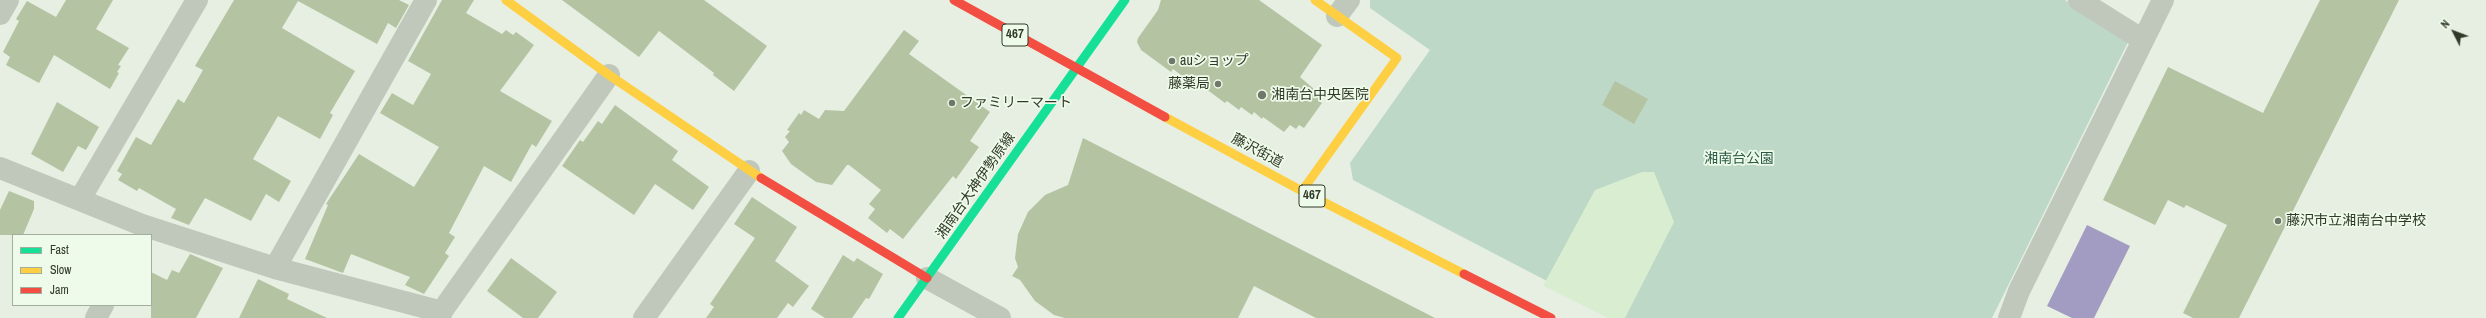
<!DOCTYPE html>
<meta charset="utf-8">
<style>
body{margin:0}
#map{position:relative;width:2486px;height:318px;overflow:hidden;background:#e6efe2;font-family:"Archivo Narrow",sans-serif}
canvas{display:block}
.legend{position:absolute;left:12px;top:234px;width:140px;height:72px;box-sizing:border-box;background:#effbea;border:1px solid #a3ae9c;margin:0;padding:5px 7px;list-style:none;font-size:12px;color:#313a28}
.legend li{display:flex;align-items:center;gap:8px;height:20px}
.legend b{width:20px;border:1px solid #a3ae9c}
.north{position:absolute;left:2434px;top:12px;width:40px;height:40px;-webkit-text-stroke:3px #effbea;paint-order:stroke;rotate:312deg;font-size:11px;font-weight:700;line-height:16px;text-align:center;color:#313a28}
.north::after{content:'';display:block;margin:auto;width:14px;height:18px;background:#313a28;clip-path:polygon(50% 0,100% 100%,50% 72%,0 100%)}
</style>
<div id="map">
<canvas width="2486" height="318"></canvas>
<ul class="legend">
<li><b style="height:5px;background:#16e098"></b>Fast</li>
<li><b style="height:5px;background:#ffcf43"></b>Slow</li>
<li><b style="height:5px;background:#f24e42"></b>Jam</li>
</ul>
<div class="north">N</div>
</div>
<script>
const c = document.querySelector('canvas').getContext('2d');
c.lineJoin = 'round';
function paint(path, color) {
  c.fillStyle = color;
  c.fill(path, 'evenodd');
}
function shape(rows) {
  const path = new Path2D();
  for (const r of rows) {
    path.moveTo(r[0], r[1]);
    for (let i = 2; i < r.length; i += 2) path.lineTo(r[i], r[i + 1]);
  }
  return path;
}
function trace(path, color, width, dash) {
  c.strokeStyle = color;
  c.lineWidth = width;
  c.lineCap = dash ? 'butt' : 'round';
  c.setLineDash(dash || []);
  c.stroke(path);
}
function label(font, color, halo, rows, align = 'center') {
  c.font = font + ' "Archivo Narrow","Noto Sans JP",sans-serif';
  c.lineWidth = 3.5;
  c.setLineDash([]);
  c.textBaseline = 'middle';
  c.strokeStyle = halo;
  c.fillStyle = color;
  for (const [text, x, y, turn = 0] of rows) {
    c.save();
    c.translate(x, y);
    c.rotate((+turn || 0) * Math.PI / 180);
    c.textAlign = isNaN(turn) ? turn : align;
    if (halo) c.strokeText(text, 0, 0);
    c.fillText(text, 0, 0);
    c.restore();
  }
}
const green = shape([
 [1370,0,2065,0,2129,40,1992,318,1618,318,1353,180,1350,163,1430,50,1370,8]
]);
const plaza = shape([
 [1642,172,1654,172,1674,222,1625,318,1608,318,1543,286,1595,190]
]);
const water = shape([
 [2087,225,2130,246,2094,318,2072,318,2047,306]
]);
const building = shape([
 [66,0,113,0,96,29,129,48,118,65,121,66,117,72,119,73,110,89,54,55,39,83,6,65,10,57,3,52,19,21,16,19,27,1,56,17],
 [234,0,399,0,409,5,396,28,388,23,377,44,298,1,282,28,355,71,330,113,333,115,320,139,278,116,253,159,291,181,279,202,266,194,251,221,205,198,189,225,171,218,176,209,139,188,137,191,118,180,122,174,117,171,136,137,151,145,178,99,184,103,203,70,195,66],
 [442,0,474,0,466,13,502,34,506,30,513,35,516,32,534,45,500,91,552,121,536,147,532,144,511,182,484,166,449,233,455,237,445,253,449,256,424,294,405,285,410,277,351,254,343,273,305,259,328,205,326,204,359,154,414,187,439,147,380,113,392,93,413,105,431,74,408,61],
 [562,0,704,0,767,46,734,91,713,75,714,73,659,31,639,57],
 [1161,0,1259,0,1322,45,1300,77,1321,95,1318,100,1322,103,1304,128,1299,125,1296,129,1290,125,1284,132,1263,117,1262,119,1254,112,1252,115,1241,107,1239,110,1227,101,1225,103,1198,83,1192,80,1190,82,1173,69,1171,72,1141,50,1137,42,1138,38,1158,10],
 [2320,0,2399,0,2239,318,2193,318,2183,313,2227,225,2186,205,2184,208,2168,200,2155,225,2103,200,2168,67,2263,113],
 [904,30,919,41,909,54,990,112,970,141,979,147,956,179,953,176,903,239,890,229,887,233,868,218,875,209,869,204,881,190,849,165,847,165,832,185,816,182,791,164,782,151,789,142,785,137,790,131,787,130,799,113,801,115,804,110,819,119,825,110,844,111],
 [1615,81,1648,99,1634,124,1602,105],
 [57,102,99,127,86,150,78,146,63,172,31,154],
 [615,105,678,151,672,160,709,187,693,210,655,184,634,215,562,166,580,140,583,142,598,121,602,124],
 [1083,138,1435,318,1316,318,1254,286,1238,318,1065,318,1054,315,1035,301,1020,280,1012,276,1018,267,1015,258,1018,234,1028,212,1045,195,1068,185],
 [9,191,34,201,34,209,23,235,0,235,0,210],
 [752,197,797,227,775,261,809,286,793,307,788,303,777,318,706,318,714,307,710,304,755,238,734,224],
 [190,254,223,268,196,318,151,318,151,272,167,280,172,270,179,273],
 [843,255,854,262,857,258,883,274,869,299,866,298,852,318,825,318,811,309],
 [511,258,557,292,538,318,523,318,487,291],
 [258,279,289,294,287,299,327,318,239,318]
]);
const street = shape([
 [2079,0,2143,40],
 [0,14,8,0],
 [1337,16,1349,0],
 [0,168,142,225,275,268,442,312],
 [80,199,197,0],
 [275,268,426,0],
 [927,278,1000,318],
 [96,318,103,305],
 [437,318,609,75],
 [644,318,749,171],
 [2009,318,2019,291,2163,0]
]);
const fast = shape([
 [898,318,1125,0]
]);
const slow = shape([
 [506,0,609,75,761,178],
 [1165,117,1302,191,1464,274],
 [1302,191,1397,58,1315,0]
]);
const jam = shape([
 [954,0,1165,117],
 [761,178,927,278],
 [1464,274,1551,318]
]);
const markers = [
 [1172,61,4,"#707969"],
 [1218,84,4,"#707969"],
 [1262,95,5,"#707969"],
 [952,103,4,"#707969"],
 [2278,221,4,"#707969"]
];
const shields = [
 [1015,35,26],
 [1312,196,26]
];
const shieldNames = [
 ["467",1015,35],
 ["467",1312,196]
];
const poiNames = [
 ["auショップ",1180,61],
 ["藤薬局",1210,84,"right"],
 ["湘南台中央医院",1271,95],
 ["ファミリーマート",960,103],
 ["藤沢市立湘南台中学校",2286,221]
];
const streetNames = [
 ["藤沢街道",1257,151,28],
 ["湘南台大神伊勢原線",976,186,-55]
];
const parkNames = [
 ["湘南台公園",1739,159]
];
paint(green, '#bdd8c6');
paint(plaza, '#d9eed1');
paint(water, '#a29cc2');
paint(building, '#b4c4a2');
trace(street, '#c0c8bb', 22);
trace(fast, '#16e098', 9);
trace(slow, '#ffcf43', 9);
trace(jam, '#f24e42', 9);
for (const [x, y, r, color] of markers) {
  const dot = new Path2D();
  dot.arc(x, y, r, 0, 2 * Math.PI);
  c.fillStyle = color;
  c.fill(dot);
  trace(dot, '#effbea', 1.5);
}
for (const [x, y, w] of shields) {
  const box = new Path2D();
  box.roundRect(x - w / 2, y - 11, w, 22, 3);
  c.fillStyle = '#effbea';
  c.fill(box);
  trace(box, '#313a28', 1);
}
label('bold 13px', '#313a28', null, shieldNames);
label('14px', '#313a28', '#effbea', poiNames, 'left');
label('14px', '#313a28', '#effbea', streetNames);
label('14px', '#2a5a44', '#effbea', parkNames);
</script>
